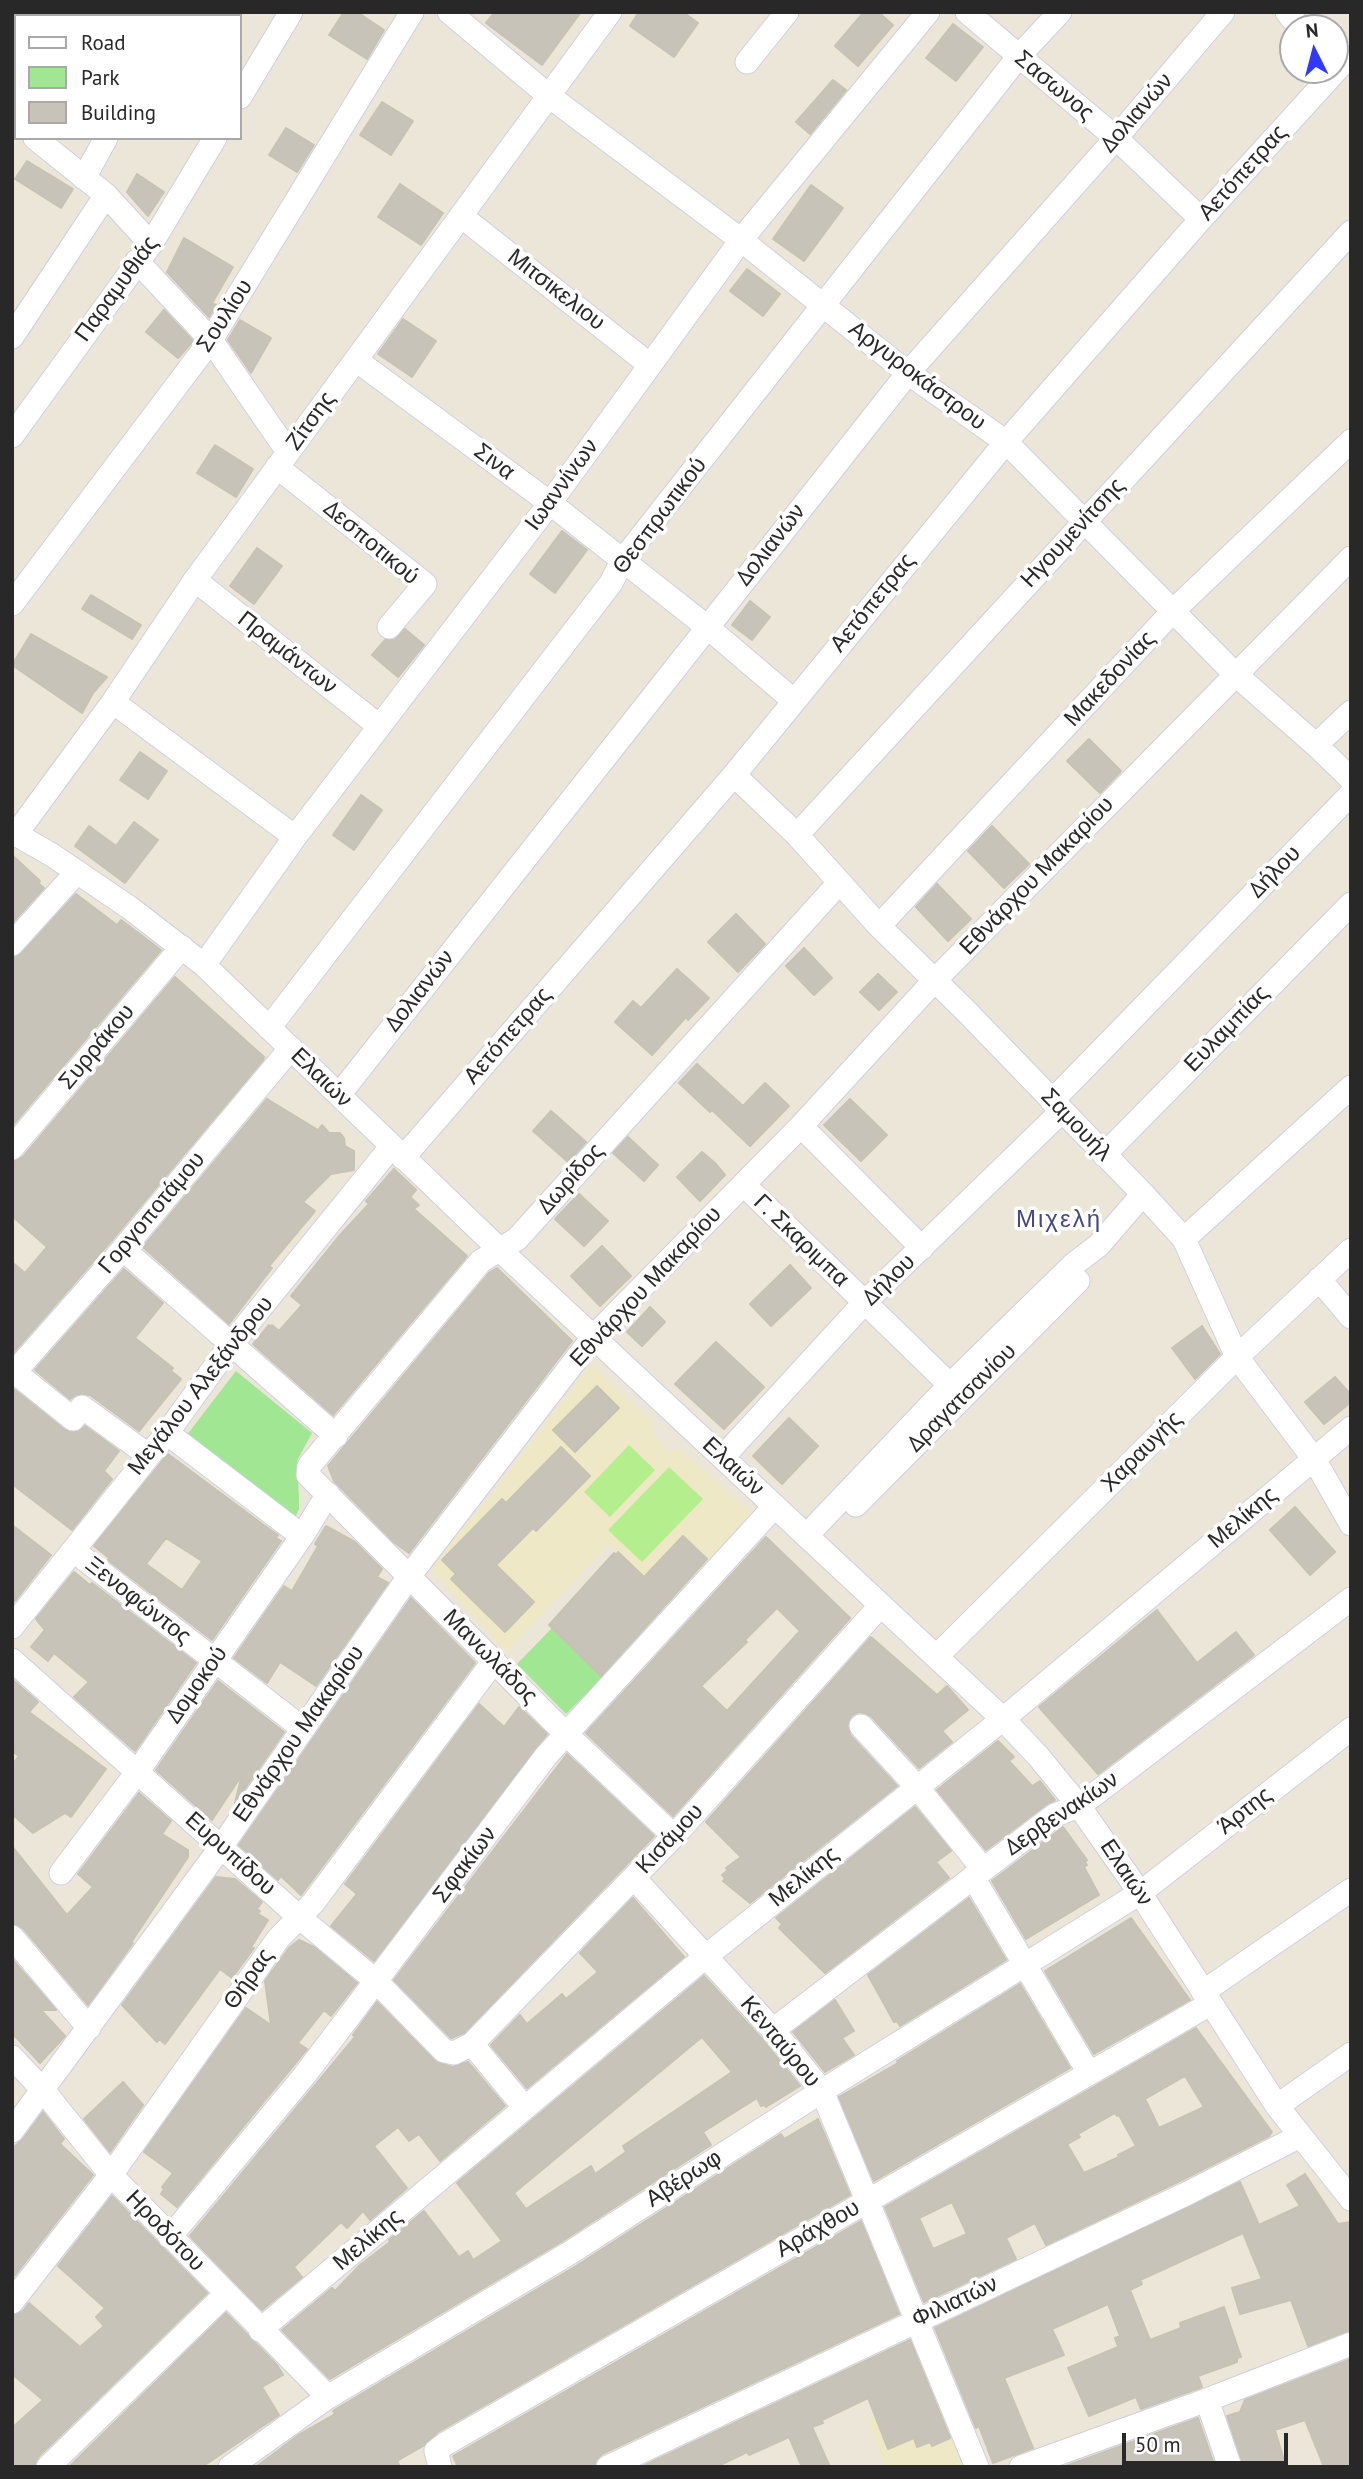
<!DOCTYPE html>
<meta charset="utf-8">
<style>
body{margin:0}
#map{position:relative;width:1363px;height:2479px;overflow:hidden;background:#ece6d9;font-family:"PT Sans",sans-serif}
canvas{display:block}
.frame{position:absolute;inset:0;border:14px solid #282828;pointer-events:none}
.legend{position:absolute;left:14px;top:14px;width:228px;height:126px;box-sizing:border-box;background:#fff;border:2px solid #a9a9a9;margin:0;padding:9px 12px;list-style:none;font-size:21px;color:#282828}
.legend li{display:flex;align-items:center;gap:14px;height:35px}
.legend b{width:35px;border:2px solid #a9a9a9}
.north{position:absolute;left:1279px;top:14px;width:70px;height:70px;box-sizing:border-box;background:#fff;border:2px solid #a9a9a9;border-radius:50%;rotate:354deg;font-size:19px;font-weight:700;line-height:28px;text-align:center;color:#282828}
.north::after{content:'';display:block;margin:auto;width:24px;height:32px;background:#3239ff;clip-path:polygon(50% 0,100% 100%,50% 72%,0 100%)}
.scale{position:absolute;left:1122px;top:2433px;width:166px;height:32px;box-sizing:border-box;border:4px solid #282828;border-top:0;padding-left:9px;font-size:21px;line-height:24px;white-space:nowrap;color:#282828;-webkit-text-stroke:5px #fff;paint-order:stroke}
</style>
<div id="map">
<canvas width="1363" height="2479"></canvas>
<div class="frame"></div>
<ul class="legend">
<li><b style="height:9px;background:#fff"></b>Road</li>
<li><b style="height:19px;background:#a1e692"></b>Park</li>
<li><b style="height:19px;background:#c7c3b9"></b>Building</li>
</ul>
<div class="north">N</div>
<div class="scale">50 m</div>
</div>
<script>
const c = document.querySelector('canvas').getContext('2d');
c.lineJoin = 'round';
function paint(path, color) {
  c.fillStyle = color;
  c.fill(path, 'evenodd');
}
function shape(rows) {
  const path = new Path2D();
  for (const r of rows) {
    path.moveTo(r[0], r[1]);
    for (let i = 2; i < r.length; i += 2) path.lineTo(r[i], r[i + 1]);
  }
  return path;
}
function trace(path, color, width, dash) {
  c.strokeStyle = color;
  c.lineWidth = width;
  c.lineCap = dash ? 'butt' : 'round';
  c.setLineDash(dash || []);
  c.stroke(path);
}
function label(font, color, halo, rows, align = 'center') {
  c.font = font + ' "PT Sans",sans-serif';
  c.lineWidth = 7;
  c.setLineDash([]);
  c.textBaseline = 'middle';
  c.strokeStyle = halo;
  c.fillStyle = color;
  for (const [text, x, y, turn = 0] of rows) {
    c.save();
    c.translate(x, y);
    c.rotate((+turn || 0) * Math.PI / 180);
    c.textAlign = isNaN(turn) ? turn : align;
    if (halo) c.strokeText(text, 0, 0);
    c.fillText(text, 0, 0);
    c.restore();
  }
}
const education = shape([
 [591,1364,654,1424,652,1434,671,1452,679,1449,752,1513,709,1561,683,1536,644,1577,609,1544,506,1652,429,1567,489,1497],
 [934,2393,964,2467,885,2467,867,2420]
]);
const green = shape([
 [236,1371,312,1433,297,1461,299,1498,299,1509,294,1520,186,1436],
 [552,1628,603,1677,566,1714,517,1664]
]);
const pitch = shape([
 [629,1445,655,1470,610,1517,584,1492],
 [669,1467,703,1499,642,1562,608,1530]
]);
const building = shape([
 [344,12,357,12,384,30,367,59,329,35,344,12],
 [495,12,581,12,542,65,486,23,495,12],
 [639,12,683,12,698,23,674,57,630,26,639,12],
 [864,12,878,12,893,25,858,66,835,46,864,12],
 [953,24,983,47,956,81,926,58,953,24],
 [833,80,846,90,810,134,796,122,833,80],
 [382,102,413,121,391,155,360,135,382,102],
 [286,128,314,145,297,172,269,155,286,128],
 [27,161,73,189,61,208,15,179,27,161],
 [137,174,164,192,148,216,127,192,137,174],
 [400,184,443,213,421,245,378,217,400,184],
 [811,185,843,208,804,261,773,239,811,185],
 [184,238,233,267,212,303,216,305,209,317,167,272,184,238],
 [747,269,780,294,763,316,730,291,747,269],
 [164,310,193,341,178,358,146,332,164,310],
 [403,319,436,341,412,377,378,354,403,319],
 [240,320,271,338,251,373,228,340,240,320],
 [215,445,253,469,236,497,197,473,215,445],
 [562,531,587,550,555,593,530,574,562,531],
 [257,548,282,566,254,604,230,586,257,548],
 [91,595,141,625,132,639,82,609,91,595],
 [750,601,770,617,752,640,732,625,750,601],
 [405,629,424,645,398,677,372,655,385,640,394,640,405,629],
 [31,634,107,677,93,693,82,713,12,665,31,634],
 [1089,739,1121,771,1100,793,1067,761,1089,739],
 [140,752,167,771,148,799,120,780,140,752],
 [361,795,382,810,354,850,333,835,361,795],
 [134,822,158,840,125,883,75,846,89,826,116,846,134,822],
 [992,826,1029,864,1004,888,968,851,992,826],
 [12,855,40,881,38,883,44,888,12,923,12,855],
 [937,884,971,919,948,941,916,907,937,884],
 [76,894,117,925,121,920,161,950,12,1126,12,958,22,953,76,894],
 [736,914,765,944,738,972,708,942,736,914],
 [804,948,832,978,814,995,786,966,804,948],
 [677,969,709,998,688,1020,686,1017,652,1055,615,1022,633,1001,641,1008,677,969],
 [878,974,897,992,879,1010,860,992,878,974],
 [175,977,264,1057,263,1060,112,1240,12,1354,12,1262,25,1273,47,1247,12,1216,12,1162,23,1157,175,977],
 [697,1064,743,1106,765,1083,789,1106,750,1146,712,1110,710,1112,679,1083,697,1064],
 [267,1099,318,1130,322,1125,329,1133,340,1133,344,1138,345,1146,354,1151,354,1170,331,1174,303,1202,315,1211,269,1266,272,1268,229,1324,143,1247,267,1099],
 [850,1099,887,1135,861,1161,824,1125,850,1099],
 [551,1111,586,1142,568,1162,533,1131,551,1111],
 [628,1137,658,1165,644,1181,613,1153,628,1137],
 [702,1152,715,1163,725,1175,700,1201,677,1177,702,1152],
 [394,1169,416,1190,410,1197,419,1205,414,1209,467,1256,333,1415,253,1344,269,1325,270,1327,272,1325,279,1331,302,1305,291,1296,340,1235,369,1204,366,1201,394,1169],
 [579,1194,608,1221,584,1246,555,1219,579,1194],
 [602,1246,631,1276,600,1306,571,1276,602,1246],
 [790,1265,811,1288,771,1326,750,1304,790,1265],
 [497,1268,572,1341,409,1553,395,1543,334,1481,328,1466,490,1272,497,1268],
 [124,1269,163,1303,135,1338,173,1368,171,1371,181,1379,139,1431,90,1395,77,1394,70,1399,35,1370,124,1269],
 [650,1307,665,1322,642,1346,627,1332,650,1307],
 [1202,1326,1220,1354,1195,1379,1172,1348,1202,1326],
 [716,1342,764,1387,724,1429,675,1384,716,1342],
 [1335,1377,1351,1395,1351,1402,1324,1424,1305,1402,1335,1377],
 [597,1386,619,1408,575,1452,553,1430,597,1386],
 [15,1390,65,1430,78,1432,85,1426,119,1451,104,1471,112,1479,72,1530,12,1484,12,1393,15,1390],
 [789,1418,818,1446,782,1484,753,1456,789,1418],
 [561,1447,590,1476,536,1531,533,1528,496,1565,534,1602,505,1632,451,1579,456,1574,442,1560,502,1499,506,1503,561,1447],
 [168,1454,269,1529,278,1535,276,1538,281,1541,212,1640,108,1560,109,1558,94,1546,168,1454],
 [166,1538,202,1561,182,1590,146,1564,166,1538],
 [1295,1507,1335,1552,1310,1575,1270,1530,1295,1507],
 [12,1525,51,1555,15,1601,12,1599,12,1525],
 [326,1526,355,1542,382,1569,377,1577,388,1583,316,1686,280,1662,267,1683,234,1658,284,1586,292,1591,318,1546,315,1544,326,1526],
 [683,1536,707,1559,601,1676,549,1625,614,1553,616,1555,618,1552,644,1577,683,1536],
 [766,1537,850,1618,673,1816,586,1733,766,1537],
 [777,1608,800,1631,727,1711,701,1686,747,1642,745,1640,777,1608],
 [74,1572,90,1585,92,1583,196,1663,135,1751,74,1697,89,1682,54,1653,48,1661,31,1647,45,1630,36,1619,74,1572],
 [411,1598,475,1663,301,1895,281,1876,278,1880,239,1845,411,1598],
 [1157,1610,1197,1663,1236,1632,1254,1655,1098,1774,1039,1707,1157,1610],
 [871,1637,937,1695,947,1686,968,1710,942,1731,952,1742,919,1768,871,1716,859,1712,852,1715,848,1722,850,1735,897,1786,750,1903,723,1881,725,1879,722,1875,728,1870,726,1868,741,1857,706,1822,871,1637],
 [12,1679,38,1702,29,1712,106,1769,71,1817,65,1813,33,1833,12,1814,12,1765,19,1756,12,1751,12,1679],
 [218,1681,284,1732,235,1803,242,1775,212,1820,156,1770,218,1681],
 [479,1704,504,1727,519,1707,547,1734,374,1961,331,1926,357,1894,345,1884,479,1704],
 [998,1741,1014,1757,1009,1761,1032,1786,1040,1781,1055,1800,1047,1804,986,1850,937,1790,998,1741],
 [567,1754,654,1836,464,2033,451,2038,394,1980,567,1754],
 [139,1793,171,1821,162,1834,188,1850,188,1857,128,1947,133,1943,88,2005,23,1928,12,1923,12,1846,67,1915,93,1887,78,1874,139,1793],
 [915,1807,951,1851,936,1862,949,1878,825,1973,779,1928,782,1924,776,1918,915,1807],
 [1063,1827,1087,1860,1085,1862,1087,1865,1084,1867,1099,1895,1026,1939,992,1881,1063,1827],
 [216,1877,235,1879,262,1902,257,1909,260,1911,258,1914,268,1920,250,1949,254,1948,232,1978,220,1969,165,2044,159,2039,157,2042,122,2005,216,1877],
 [633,1898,684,1957,527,2088,491,2045,520,2015,527,2024,562,1994,566,1999,598,1972,580,1953,633,1898],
 [969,1898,1006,1960,900,2026,897,2021,894,2022,868,1975,969,1898],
 [1131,1918,1190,2000,1094,2054,1045,1971,1131,1918],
 [299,1940,314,1947,357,1983,331,2016,324,2010,298,2043,307,2049,177,2207,161,2194,164,2189,162,2187,173,2173,144,2152,246,2008,271,2025,265,1981,289,1948,299,1940],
 [12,1959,56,2010,41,2010,65,2036,40,2063,12,2033,12,1959],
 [704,1976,762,2039,800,2086,766,2107,764,2105,761,2106,757,2098,703,2132,711,2145,561,2242,330,2379,282,2330,332,2288,335,2291,360,2265,390,2242,389,2240,424,2211,459,2257,468,2251,473,2260,502,2241,457,2183,704,1976],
 [702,2037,732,2072,623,2146,626,2152,595,2174,591,2166,526,2209,514,2193,702,2037],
 [1020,1984,1070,2068,874,2181,839,2097,898,2063,897,2061,1020,1984],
 [835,2000,854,2031,842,2038,854,2055,825,2072,793,2032,835,2000],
 [377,2002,435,2061,452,2067,468,2062,505,2106,440,2161,419,2134,409,2141,398,2127,374,2146,407,2188,370,2220,363,2211,347,2228,341,2222,294,2267,302,2277,262,2310,190,2236,355,2037,353,2035,377,2002],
 [1196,2028,1272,2132,1269,2136,1180,2181,1046,2245,1035,2223,1006,2238,1016,2259,924,2302,885,2207,1196,2028],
 [1185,2076,1204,2107,1159,2128,1145,2099,1185,2076],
 [1115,2113,1117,2116,1119,2115,1136,2146,1118,2155,1119,2157,1084,2173,1067,2144,1080,2137,1078,2134,1115,2113],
 [952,2202,967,2234,933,2249,919,2218,952,2202],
 [123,2082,143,2105,110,2152,84,2119,123,2082],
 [43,2112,64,2139,60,2144,93,2175,12,2279,12,2149,23,2139,43,2112],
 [818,2119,850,2195,438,2432,423,2446,397,2461,400,2467,256,2467,300,2434,335,2414,333,2411,336,2409,576,2266,781,2134,784,2139,818,2119],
 [1305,2174,1338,2224,1351,2222,1351,2330,1308,2346,1291,2300,1240,2314,1232,2288,1262,2279,1243,2233,1140,2280,1142,2284,1130,2290,1150,2340,1181,2328,1180,2323,1224,2307,1241,2357,1237,2358,1237,2362,1198,2376,1202,2387,1141,2409,1136,2397,1089,2416,1068,2368,1118,2347,1115,2338,1120,2336,1108,2304,1052,2329,1064,2355,1004,2378,1033,2448,993,2463,979,2426,976,2428,935,2328,1240,2182,1259,2225,1300,2206,1287,2185,1305,2174],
 [112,2196,207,2293,38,2457,34,2467,12,2467,12,2428,43,2400,12,2374,12,2316,23,2311,29,2303,80,2347,104,2326,96,2317,105,2308,58,2266,112,2196],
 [861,2221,899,2314,602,2454,596,2460,594,2467,458,2467,453,2456,861,2221],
 [226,2313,277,2365,283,2375,262,2387,279,2415,202,2467,69,2467,226,2313],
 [910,2340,950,2438,932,2446,930,2442,917,2447,914,2438,888,2449,868,2398,822,2420,823,2423,812,2427,830,2467,802,2467,789,2437,749,2455,747,2452,716,2467,641,2467,910,2340],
 [1351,2359,1351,2467,1324,2467,1305,2420,1275,2430,1286,2467,1244,2467,1227,2416,1240,2412,1245,2400,1351,2359],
 [1198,2418,1215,2467,1063,2467,1198,2418]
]);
const minor = shape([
 [449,12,549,96,741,240,908,373,1006,442,1235,674,1316,745,1351,779],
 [967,12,1116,138,1201,219],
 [1287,12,1300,28],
 [65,16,67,12],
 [174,16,176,12],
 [747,62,787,12],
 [240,97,291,12],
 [12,107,16,101],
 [35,138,106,195,151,244],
 [84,178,106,138],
 [461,216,650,365],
 [137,261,211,340,288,452],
 [12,337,106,195],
 [356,360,550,503,706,626,793,700],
 [12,436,151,244,215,138],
 [277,467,425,584,389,627],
 [195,580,379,726],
 [12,604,211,340,412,12],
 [113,702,295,837],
 [1316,745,1351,712],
 [734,775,797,835,879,926,965,1010,1143,1194,1184,1239,1237,1357,1314,1459,1351,1524],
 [12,832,52,855,130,908,204,965,500,1250,1003,1719,1038,1756,1079,1806,1140,1893,1277,2106,1351,2199],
 [16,834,113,702,195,580,610,12],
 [797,835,1351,232],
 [879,926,1174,610,1351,441],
 [12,944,77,872],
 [204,965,295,837,550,503,741,240,928,12],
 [269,1028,611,583,622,561,1019,56,1060,12],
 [339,1095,908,373,1116,138,1223,12],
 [1052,1101,1351,794],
 [801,1126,922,1248],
 [12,1148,182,947],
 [1104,1155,1351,904],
 [403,1158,734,775,1006,442,1201,219,1351,54],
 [744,1185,950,1385],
 [1184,1239,1351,1087],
 [123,1249,336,1436],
 [1319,1279,1351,1317],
 [12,1370,73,1419,82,1407,148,1455],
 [12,1375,123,1249,291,1048],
 [167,1433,302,1536],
 [723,1457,864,1303,1062,1111],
 [856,1505,1078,1281],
 [807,1535,950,1385,1074,1264,1099,1245,1143,1194],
 [74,1551,302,1728],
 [12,1627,167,1433,232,1343,391,1147],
 [936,1657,1237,1357,1351,1250],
 [12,1660,299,1917,376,1981,444,2051,454,2053,472,2044,674,1836,881,1605],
 [861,1726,917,1787,983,1869],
 [674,1836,566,1734,308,1475,309,1466,481,1261,517,1239,839,883],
 [61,1873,138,1771,302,1536,328,1494],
 [973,1877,1089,2073],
 [634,1878,773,2030,822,2091,977,2467],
 [12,1937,89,2028],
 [1203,1992,1351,1890],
 [773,2030,1055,1815,1079,1806,1351,1599],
 [472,2044,525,2108],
 [12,2057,43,2090,111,2175,328,2397],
 [1277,2106,1351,2054],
 [12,2131,221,1847,410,1575,594,1336,801,1126,935,980,1351,558],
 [170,2237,304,2076,546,1756,775,1506],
 [12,2302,111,2175,278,1939,313,1903,494,1661],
 [260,2330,705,1957,1003,1719,1351,1428],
 [1207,2400,1230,2467],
 [48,2467,226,2294],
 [230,2467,328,2397,568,2254,822,2091,1140,1893,1351,1729],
 [440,2467,436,2451,445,2444,1210,2004],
 [608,2467,1186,2194,1300,2136],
 [1021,2467,1207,2400,1351,2344]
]);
const streetNames = [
 ["Σασωνος",1054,86,40],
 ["Δολιανών",1137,113,-49],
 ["Αετόπετρας",1243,173,-48],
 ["Παραμυθιάς",117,289,-54],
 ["Μιτσικελιου",556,290,38],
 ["Σουλίου",225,316,-57],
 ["Αργυροκάστρου",917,376,37],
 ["Ζίτσης",311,421,-54],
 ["Σινα",494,462,37],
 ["Ιωαννίνων",562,485,-54],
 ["Θεσπρωτικού",660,516,-53],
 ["Ηγουμενίτσης",1073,533,-47],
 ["Δεσποτικού",371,543,40],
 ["Δολιανών",771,545,-52],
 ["Αετόπετρας",873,603,-51],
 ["Πραμάντων",287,653,38],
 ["Μακεδονίας",1110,679,-47],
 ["Δήλου",1275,872,-46],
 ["Εθνάρχου Μακαρίου",1037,876,-46],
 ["Δολιανών",420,991,-52],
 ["Ευλαμπίας",1227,1029,-46],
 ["Αετόπετρας",508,1036,-49],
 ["Συρράκου",97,1047,-50],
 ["Ελαιών",321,1078,44],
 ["Σαμουήλ",1076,1125,46],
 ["Δωρίδος",571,1179,-48],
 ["Γοργοποτάμου",152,1213,-50],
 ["Γ. Σκαριμπα",801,1241,44],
 ["Δήλου",889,1280,-44],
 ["Εθνάρχου Μακαρίου",646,1287,-47],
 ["Μεγάλου Αλεξάνδρου",201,1386,-52],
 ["Δραγατσανίου",962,1398,-45],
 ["Χαραυγής",1142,1452,-45],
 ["Ελαιών",733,1467,43],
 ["Μελίκης",1243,1518,-40],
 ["Ξενοφώντος",138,1601,38],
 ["Μανωλάδος",490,1657,45],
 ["Δομοκού",197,1685,-55],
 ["Εθνάρχου Μακαρίου",299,1734,-55],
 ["Άρτης",1245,1811,-38],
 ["Δερβενακίων",1062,1814,-34],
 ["Κισάμου",670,1839,-47],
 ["Ευρυπίδου",230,1854,42],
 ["Σφακίων",465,1865,-53],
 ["Ελαιών",1126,1873,56],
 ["Μελίκης",804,1877,-39],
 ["Θήρας",249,1979,-55],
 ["Κενταύρου",780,2042,50],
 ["Αβέρωφ",684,2179,-33],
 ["Αράχθου",818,2229,-30],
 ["Ηροδότου",165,2231,46],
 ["Μελίκης",368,2240,-40],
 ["Φιλιατών",955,2302,-25]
];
const neighbourhoodNames = [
 ["Μιχελή",1059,1220]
];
paint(education, '#efe8c7');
paint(green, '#a1e692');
paint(pitch, '#b5ee8c');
paint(building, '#c7c3b9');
trace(building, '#c7c3b2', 2);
trace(minor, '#cecfe2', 25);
trace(minor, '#fff', 23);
label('23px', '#282828', '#fff', streetNames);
c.letterSpacing = '2px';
label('24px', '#47487a', '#fff', neighbourhoodNames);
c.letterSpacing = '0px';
</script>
